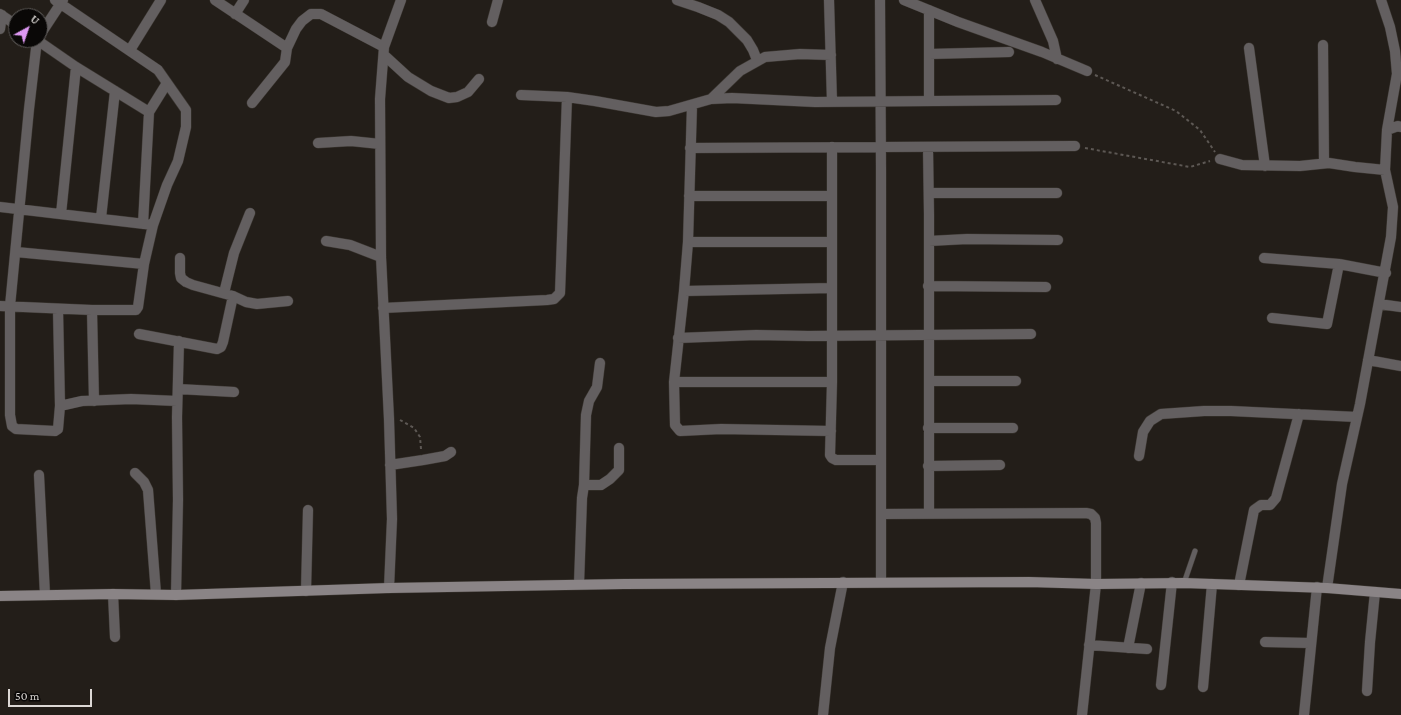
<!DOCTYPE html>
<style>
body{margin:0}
#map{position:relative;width:1401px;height:715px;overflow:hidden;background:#231e19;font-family:"Crimson Pro",serif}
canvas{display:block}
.north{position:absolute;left:8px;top:8px;width:40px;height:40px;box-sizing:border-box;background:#0a0807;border:1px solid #5e5b59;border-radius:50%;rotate:40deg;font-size:11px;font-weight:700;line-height:16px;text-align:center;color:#dcd8d5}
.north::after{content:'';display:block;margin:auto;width:14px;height:18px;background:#de98f3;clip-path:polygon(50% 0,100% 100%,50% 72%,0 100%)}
.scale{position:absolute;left:8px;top:689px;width:84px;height:18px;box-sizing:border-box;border:2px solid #dcd8d5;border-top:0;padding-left:5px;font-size:12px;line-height:14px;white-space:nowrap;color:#dcd8d5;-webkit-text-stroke:3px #0a0807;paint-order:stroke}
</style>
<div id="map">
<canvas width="1401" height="715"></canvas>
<div class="north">U</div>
<div class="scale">50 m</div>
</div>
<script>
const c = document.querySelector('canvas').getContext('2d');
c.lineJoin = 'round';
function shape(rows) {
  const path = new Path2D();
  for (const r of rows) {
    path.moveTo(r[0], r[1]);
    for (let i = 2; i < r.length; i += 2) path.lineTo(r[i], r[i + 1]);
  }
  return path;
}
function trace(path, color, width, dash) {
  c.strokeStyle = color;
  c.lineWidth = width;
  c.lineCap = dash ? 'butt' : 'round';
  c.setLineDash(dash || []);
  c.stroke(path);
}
const path = shape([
 [1095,75,1176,111,1200,130,1215,152],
 [1085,148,1190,167,1210,161],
 [400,420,414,428,420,437,421,449]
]);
const lane = shape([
 [1184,583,1195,551]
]);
const street = shape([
 [215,0,287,48],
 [677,0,698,7,718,15,729,22,747,40,753,50,757,60],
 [829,0,832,102],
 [880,0,881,169,881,582],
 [904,0,958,22,1042,52,1087,71],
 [1035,0,1053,41,1057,59],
 [929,10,929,101],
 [0,14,16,25],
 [235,14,244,0],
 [492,22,498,0],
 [0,29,2,15],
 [40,35,63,0],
 [37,40,29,109,10,306,10,415,12,426,16,429,55,431,58,429,60,406,58,309],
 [37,40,76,67,149,112],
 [1323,45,1324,163],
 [1249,48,1265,166],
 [130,50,161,0],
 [929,54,1009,52],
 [384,55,408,77,431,91,449,98,457,97,468,92,479,79],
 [521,95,567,97,595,101,656,112,669,111,711,99,732,98,815,102,1056,100],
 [711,99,740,71,765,57,800,54,831,55],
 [252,103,285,62,287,48,296,29,302,21,311,14,321,14,384,47],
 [1387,130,1398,126,1401,127],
 [318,143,351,141,380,144],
 [832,147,832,382,830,455,832,458,836,460,881,460],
 [928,147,929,215,929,514],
 [690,148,1075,146],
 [1220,159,1242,165,1300,166,1329,163,1355,167,1385,170],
 [929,193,1057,193],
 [689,196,831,196],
 [0,207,153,225,167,185,178,161,186,127,186,110,158,70,55,0],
 [61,214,76,67],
 [101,218,115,91],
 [143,224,149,112,167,83],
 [326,241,350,245,381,257],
 [929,241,967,239,1058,240],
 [688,242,832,242],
 [16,252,144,264],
 [180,258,180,273,181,278,186,282,193,285,233,296,246,302,257,304,288,301],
 [1264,258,1339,264,1386,273],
 [928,286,1046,287],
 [684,291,688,242,692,105],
 [224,293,234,253,250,213],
 [1379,304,1401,307],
 [0,306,92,310,136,310,138,307,144,264,153,225],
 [383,308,547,300,554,299,560,293,561,266,567,97],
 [92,310,94,401],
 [1272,318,1327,324,1339,264],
 [139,334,217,349,221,347,223,342,233,296],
 [678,338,756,335,808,336,1031,334],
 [1368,360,1401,366],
 [929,381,1016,381],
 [674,382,832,382],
 [178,389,234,392],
 [60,406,82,401,131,399,177,401],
 [928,428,1013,428],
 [831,431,721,429,680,431,675,425,674,382,684,291,832,288],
 [1139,456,1143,432,1150,421,1161,414,1204,411,1231,411,1357,417],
 [390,465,423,460,445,456,451,452],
 [928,466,1000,465],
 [135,473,144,482,148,490,156,594],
 [39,475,45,595],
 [584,485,601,485,610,479,619,470,619,448],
 [881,514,1086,513,1091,514,1095,518,1096,523,1096,584,1082,715],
 [579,584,582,498,584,485,586,415,589,401,597,387,600,363],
 [1239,585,1254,510,1261,505,1270,505,1276,498,1299,414],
 [389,588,392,519,389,419,381,257,380,99,384,47,401,0],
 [1327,588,1342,484,1360,404,1391,237,1393,207,1385,170,1387,130,1397,74,1395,51,1390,27,1381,0],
 [306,591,308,510],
 [113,594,115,637],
 [176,595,178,500,177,417,179,341],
 [1265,642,1310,643],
 [1089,645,1147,649],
 [1128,648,1141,583],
 [1161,685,1172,582],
 [1203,687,1212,584],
 [1367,691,1370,642,1375,592],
 [823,715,830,648,843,582],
 [1304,715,1317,587]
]);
const secondary = shape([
 [0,596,113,594,176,595,389,588,624,584,1029,582,1096,584,1184,583,1327,588,1401,594]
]);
trace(lane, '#3d3833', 6);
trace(street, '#3d3833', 11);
trace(secondary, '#3d3833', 11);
trace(path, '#5d5854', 2, [3, 3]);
trace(lane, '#635f60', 5);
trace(street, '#635f60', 10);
trace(secondary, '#8a8486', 10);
</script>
